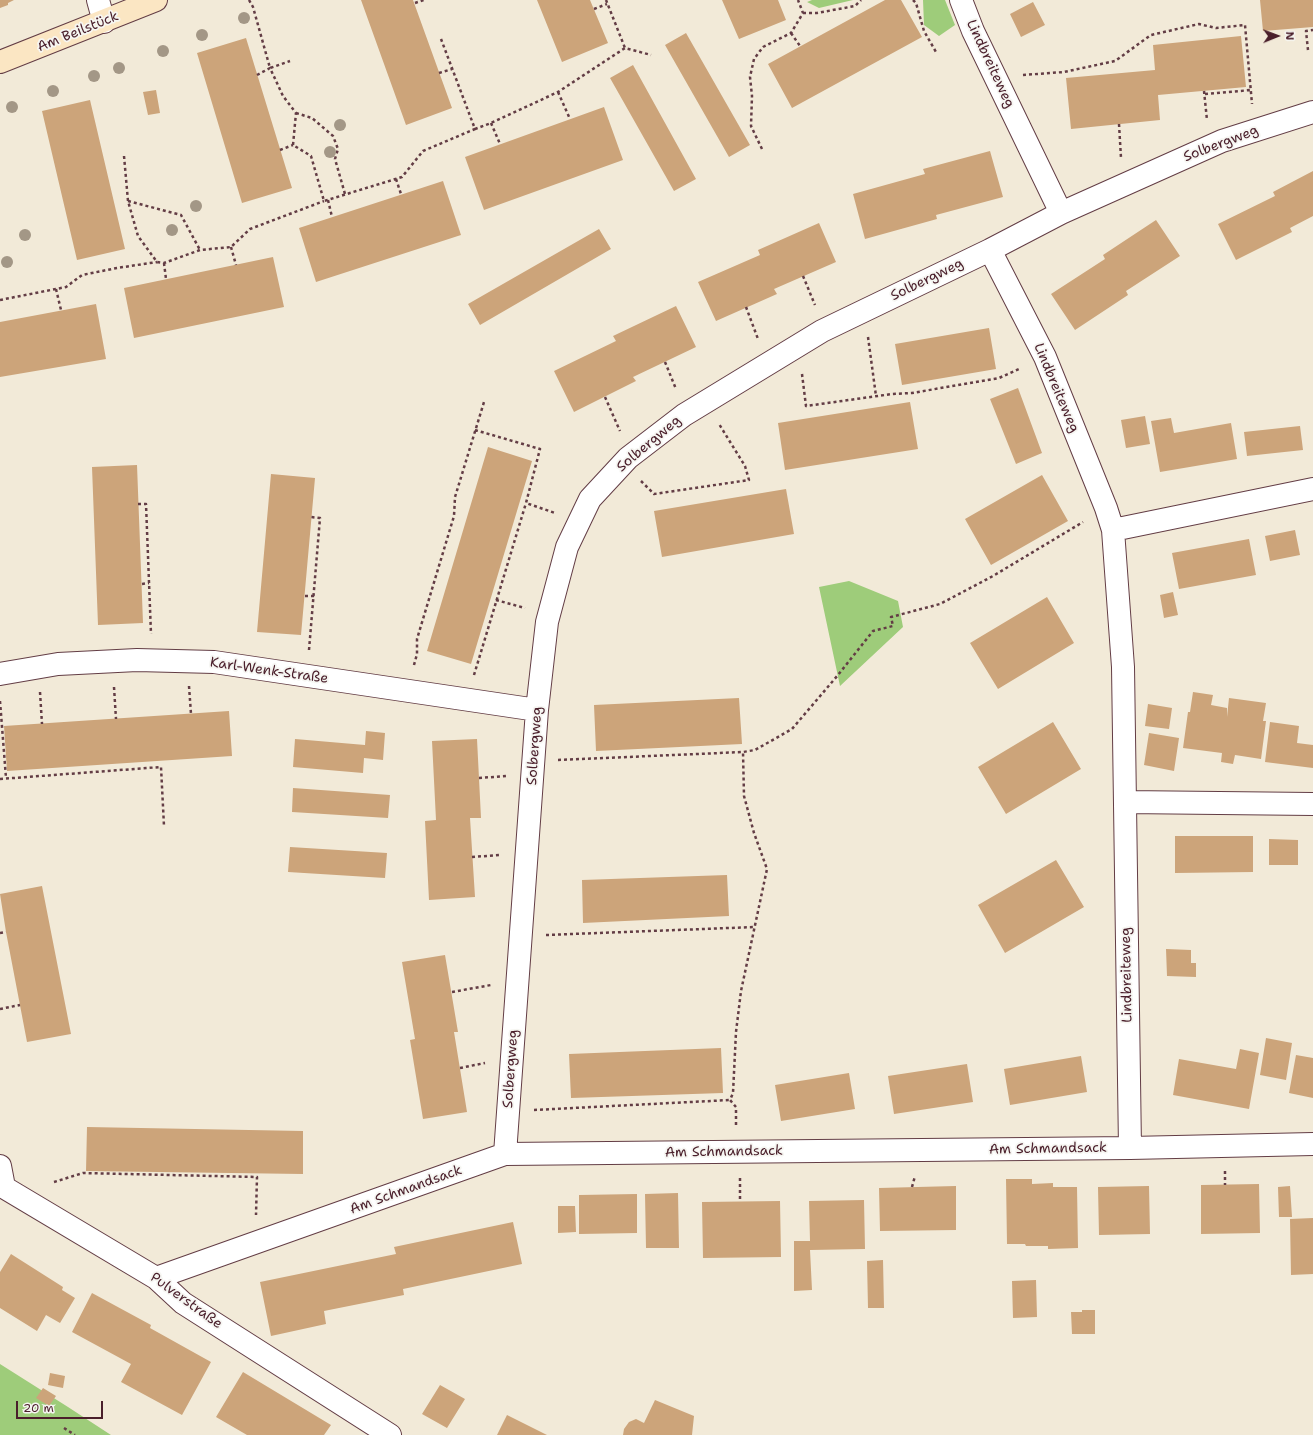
<!DOCTYPE html>
<meta charset="utf-8">
<style>
body{margin:0}
#map{position:relative;width:1313px;height:1435px;overflow:hidden;background:#f2ead8;font-family:"Shantell Sans",sans-serif}
canvas{display:block}
.north{position:absolute;left:1257px;top:16px;width:40px;height:40px;-webkit-text-stroke:3px #f6f6f2;paint-order:stroke;rotate:89deg;font-size:11px;font-weight:700;line-height:16px;text-align:center;color:#4a1f2b}
.north::after{content:'';display:block;margin:auto;width:14px;height:18px;background:#4a1f2b;clip-path:polygon(50% 0,100% 100%,50% 72%,0 100%)}
.scale{position:absolute;left:16px;top:1401px;width:87px;height:18px;box-sizing:border-box;border:2px solid #4a1f2b;border-top:0;padding-left:5px;font-size:12px;line-height:14px;white-space:nowrap;color:#4a1f2b;-webkit-text-stroke:3px #f6f6f2;paint-order:stroke}
</style>
<div id="map">
<canvas width="1313" height="1435"></canvas>
<div class="north">N</div>
<div class="scale">20 m</div>
</div>
<script>
const c = document.querySelector('canvas').getContext('2d');
c.lineJoin = 'round';
function paint(path, color) {
  c.fillStyle = color;
  c.fill(path, 'evenodd');
}
function shape(rows) {
  const path = new Path2D();
  for (const r of rows) {
    path.moveTo(r[0], r[1]);
    for (let i = 2; i < r.length; i += 2) path.lineTo(r[i], r[i + 1]);
  }
  return path;
}
function trace(path, color, width, dash) {
  c.strokeStyle = color;
  c.lineWidth = width;
  c.lineCap = dash ? 'butt' : 'round';
  c.setLineDash(dash || []);
  c.stroke(path);
}
function label(font, color, halo, rows, align = 'center') {
  c.font = font + ' "Shantell Sans",sans-serif';
  c.lineWidth = 3.5;
  c.setLineDash([]);
  c.textBaseline = 'middle';
  c.strokeStyle = halo;
  c.fillStyle = color;
  for (const [text, x, y, turn = 0] of rows) {
    c.save();
    c.translate(x, y);
    c.rotate((+turn || 0) * Math.PI / 180);
    c.textAlign = isNaN(turn) ? turn : align;
    if (halo) c.strokeText(text, 0, 0);
    c.fillText(text, 0, 0);
    c.restore();
  }
}
const green = shape([
 [812,0,853,0,819,8,807,2],
 [923,0,945,0,955,25,939,36,924,25],
 [849,581,898,601,903,627,840,686,819,587],
 [0,1364,68,1407,111,1435,0,1435]
]);
const building = shape([
 [0,0,14,0,8,3,8,5,0,8],
 [361,0,413,0,452,108,406,125],
 [537,0,590,0,608,43,562,62],
 [722,0,778,0,786,20,739,39],
 [885,0,901,0,922,37,792,108,768,64],
 [1260,0,1313,0,1313,27,1263,31],
 [1033,2,1045,25,1021,37,1010,14],
 [686,33,750,145,729,157,665,45],
 [1241,36,1246,87,1158,95,1160,120,1071,129,1066,78,1155,70,1153,45],
 [246,38,292,188,242,203,197,53],
 [633,65,696,179,674,191,610,78],
 [156,90,160,113,148,115,143,92],
 [90,100,125,249,77,260,42,111],
 [604,107,623,160,484,210,465,157],
 [990,151,1003,197,936,215,937,219,865,239,853,194,925,174,923,169],
 [1313,171,1313,216,1290,228,1292,232,1236,260,1218,224,1275,196,1273,192],
 [443,181,461,235,316,282,299,228],
 [1156,220,1180,256,1126,291,1128,295,1075,330,1051,294,1105,259,1103,255],
 [819,223,836,262,774,289,777,294,716,321,698,282,760,255,758,250],
 [599,229,611,249,480,325,468,304],
 [273,257,284,307,134,338,124,288],
 [96,304,106,359,0,377,0,322],
 [676,306,696,347,633,377,636,381,574,412,554,371,616,341,613,336],
 [989,328,996,369,902,385,895,344],
 [1018,388,1042,453,1016,464,990,399],
 [910,402,918,449,785,470,778,423],
 [1145,416,1150,444,1126,448,1121,420],
 [1171,418,1174,433,1231,423,1237,459,1160,472,1151,421],
 [1300,426,1303,450,1247,456,1244,432],
 [488,447,532,461,471,664,427,651],
 [137,465,143,623,98,625,92,467],
 [271,474,315,478,301,635,257,632],
 [1042,475,1068,521,991,565,965,519],
 [786,489,794,534,662,557,654,511],
 [1295,530,1300,555,1270,561,1265,536],
 [1249,539,1256,575,1179,589,1172,553],
 [1173,592,1178,615,1164,618,1160,595],
 [1047,597,1074,643,998,689,970,643],
 [1193,692,1213,695,1211,705,1227,708,1227,717,1229,698,1266,703,1263,721,1266,721,1261,759,1235,755,1233,764,1221,762,1222,753,1183,748,1188,712,1190,712],
 [739,698,742,744,596,751,594,705],
 [1148,704,1172,708,1169,729,1145,726],
 [229,711,232,756,7,771,4,726],
 [1053,722,1081,769,1006,814,978,767],
 [1270,722,1299,726,1297,743,1313,745,1313,768,1265,762],
 [366,731,385,733,383,760,364,758,363,773,293,767,295,739,365,745],
 [1149,733,1179,738,1174,771,1144,765],
 [477,739,481,818,470,818,475,897,429,900,425,821,436,820,432,741],
 [293,788,390,795,388,818,292,812],
 [1175,836,1253,836,1253,872,1175,873],
 [1269,839,1298,840,1298,865,1269,865],
 [290,847,387,853,385,878,288,872],
 [1056,860,1084,907,1005,953,978,905],
 [727,875,729,916,583,923,582,880],
 [42,886,71,1034,27,1042,6,932,0,894],
 [1166,949,1191,950,1191,963,1196,963,1196,977,1167,976],
 [445,955,458,1032,454,1032,467,1112,423,1119,410,1040,415,1039,402,962],
 [1266,1038,1292,1043,1286,1080,1260,1075],
 [721,1048,723,1093,571,1098,569,1054],
 [1240,1049,1259,1053,1249,1109,1173,1095,1179,1059,1236,1069],
 [1296,1055,1313,1058,1313,1098,1289,1093],
 [1081,1056,1087,1092,1010,1105,1004,1069],
 [967,1064,973,1102,894,1114,888,1076],
 [849,1073,855,1109,781,1121,775,1085],
 [87,1127,303,1131,303,1174,86,1171],
 [1006,1179,1032,1179,1032,1184,1053,1183,1053,1187,1077,1187,1078,1248,1048,1249,1048,1246,1026,1246,1025,1244,1007,1244],
 [1259,1184,1260,1233,1201,1234,1201,1185],
 [956,1186,956,1230,880,1231,879,1188],
 [1149,1186,1150,1234,1099,1235,1098,1187],
 [1290,1186,1292,1217,1279,1217,1278,1187],
 [678,1193,679,1248,646,1248,645,1194],
 [637,1194,637,1233,579,1234,579,1195],
 [864,1200,865,1249,810,1250,812,1290,794,1291,794,1241,810,1241,809,1201],
 [780,1201,781,1257,703,1258,702,1202],
 [558,1206,575,1206,576,1232,558,1233],
 [1313,1218,1313,1274,1291,1275,1290,1219],
 [513,1222,522,1264,403,1289,404,1295,324,1311,326,1324,271,1336,260,1282,396,1254,394,1247],
 [11,1254,63,1287,62,1290,75,1298,60,1323,46,1315,37,1331,0,1308,0,1272],
 [883,1260,884,1308,868,1308,867,1261],
 [1036,1280,1037,1317,1013,1318,1012,1281],
 [92,1293,151,1325,150,1328,211,1362,182,1415,121,1382,131,1364,72,1332],
 [1082,1310,1095,1310,1095,1334,1072,1334,1071,1312,1082,1312],
 [243,1372,331,1425,324,1435,247,1435,216,1417],
 [50,1373,65,1376,63,1388,48,1385],
 [440,1385,465,1399,447,1428,422,1414],
 [43,1388,56,1396,49,1406,36,1398],
 [655,1400,694,1416,692,1435,623,1435,624,1429,629,1422,636,1419,644,1423],
 [507,1415,547,1435,497,1435]
]);
const path = shape([
 [249,0,253,7,270,68,290,61],
 [606,0,625,48],
 [913,0,916,3,924,31,936,52],
 [415,3,424,0],
 [594,9,607,4],
 [803,13,817,13,855,6,861,0],
 [791,33,800,46],
 [441,39,475,129,491,123,558,92,625,48,651,55],
 [1308,50,1306,31,1313,30],
 [439,73,452,69],
 [257,75,270,68,283,96,296,113,293,145,311,156,324,201,402,177,423,151,475,129],
 [1023,75,1064,72,1115,61,1151,35,1199,24,1216,28,1245,25,1252,104],
 [1204,91,1207,120],
 [558,92,570,119],
 [1205,94,1251,90],
 [296,113,312,118,333,136,338,149,335,159,345,194],
 [491,123,500,144],
 [1119,124,1121,158],
 [762,149,751,126,752,96,750,77,754,59,763,47,791,33,803,13,798,0],
 [280,150,293,145],
 [124,156,128,201,138,236,157,262,164,263,200,250,231,247,250,229,324,201],
 [396,179,401,194],
 [328,200,332,217],
 [128,201,181,215,200,250],
 [231,247,236,265],
 [164,263,166,279],
 [803,276,815,305],
 [56,289,61,310],
 [0,300,66,287,82,275,117,268,157,262],
 [746,307,758,339],
 [868,337,876,396],
 [665,362,676,389],
 [802,374,806,406,892,394,912,393,999,378,1021,368],
 [605,397,620,431],
 [475,430,540,449,526,503,555,513],
 [641,481,654,494,749,480,745,466,719,424],
 [138,504,146,504,151,634],
 [142,584,149,583],
 [305,596,314,596],
 [496,600,525,608],
 [309,650,320,518,311,517],
 [414,665,417,654,417,639,454,516,455,497,484,402],
 [474,675,526,503],
 [189,686,191,714],
 [114,687,116,719],
 [40,692,42,724],
 [0,701,6,778],
 [558,760,743,752,755,750,792,729,838,675,873,631,893,626,891,617,940,604,993,576,1083,522],
 [479,778,507,776],
 [0,779,161,767,164,826],
 [472,857,500,855],
 [0,933,6,932],
 [546,935,755,927],
 [452,992,491,985],
 [0,1009,20,1005],
 [460,1068,485,1063],
 [534,1110,730,1100],
 [736,1125,736,1107,730,1100,733,1093,736,1032,741,991,767,869,754,833,744,796,743,752],
 [1225,1171,1225,1185],
 [740,1178,740,1201],
 [54,1182,83,1173,257,1177,256,1215],
 [912,1187,915,1176],
 [64,1428,75,1435]
]);
const street = shape([
 [98,0,104,22],
 [961,0,973,31,1061,213],
 [990,250,1045,357,1106,508,1113,530,1123,667,1130,1148],
 [1113,530,1313,489],
 [0,674,58,664,137,660,214,662,537,710],
 [1125,802,1313,804],
 [505,1154,537,710,547,622,567,547,590,499,628,458,684,415,822,331,990,250,1061,213,1222,141,1313,112],
 [0,1166,4,1187],
 [0,1185,156,1278,183,1303,390,1435],
 [156,1278,505,1154,1130,1148,1313,1144]
]);
const secondary = shape([
 [0,62,156,0]
]);
const trees = [
 [244,18],
 [202,35],
 [163,51],
 [119,68],
 [94,76],
 [53,91],
 [12,107],
 [340,125],
 [330,152],
 [196,206],
 [172,230],
 [25,235],
 [7,262]
];
const streetNames = [
 ["Am Beilstück",78,32,-22],
 ["Lindbreiteweg",990,64,65],
 ["Solbergweg",1221,144,-21],
 ["Solbergweg",927,280,-26],
 ["Lindbreiteweg",1056,388,67],
 ["Solbergweg",649,444,-40],
 ["Karl-Wenk-Straße",269,671,8],
 ["Solbergweg",535,746,-86],
 ["Lindbreiteweg",1127,975,-91],
 ["Solbergweg",511,1069,-86],
 ["Am Schmandsack",1048,1149,-1],
 ["Am Schmandsack",724,1152,-1],
 ["Am Schmandsack",406,1190,-20],
 ["Pulverstraße",186,1301,36]
];
paint(green, '#9ecc7a');
paint(building, '#cca47a');
trace(street, '#633d45', 24);
trace(secondary, '#633d45', 24);
trace(path, '#633d45', 2.5, [3, 3]);
trace(street, '#fff', 22);
trace(secondary, '#fbe6c3', 22);
c.fillStyle = '#a39786';
for (const [x, y] of trees) {
  c.beginPath();
  c.arc(x, y, 6, 0, 2 * Math.PI);
  c.fill();
}
label('14px', '#4a1f2b', '#f6f6f2', streetNames);
</script>
